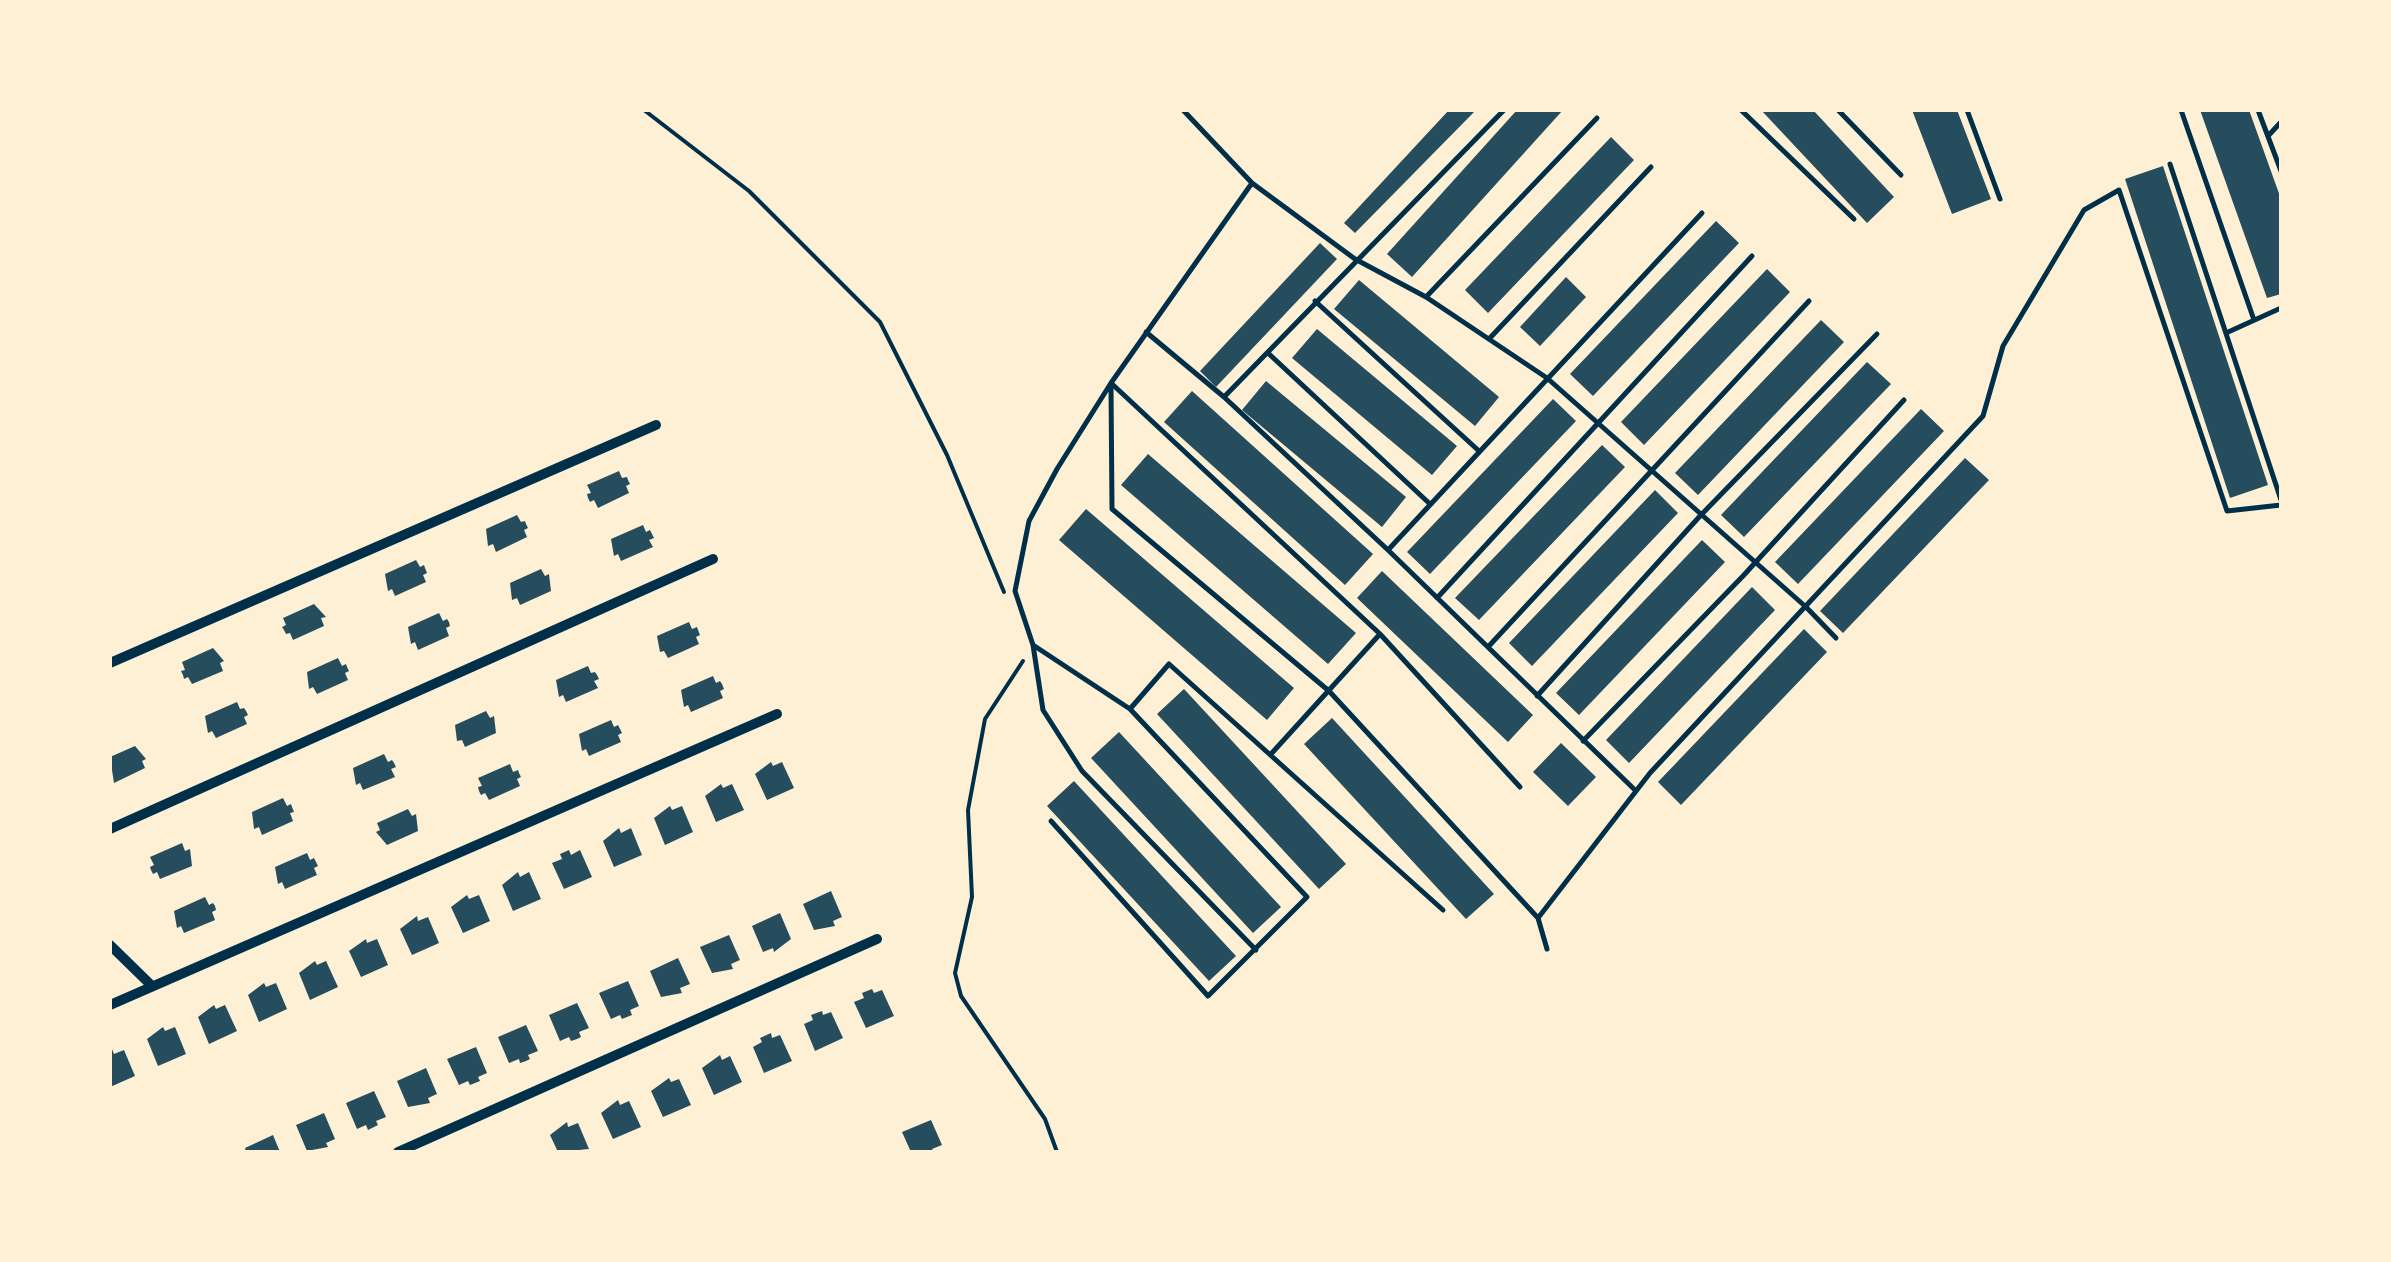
<!DOCTYPE html>
<style>
body{margin:0}
#map{position:relative;width:2391px;height:1262px;overflow:hidden;background:#fdf0d5;font-family:Barlow,sans-serif}
canvas{display:block}
.frame{position:absolute;inset:0;border:112px solid #fdf0d5;pointer-events:none}
</style>
<div id="map">
<canvas width="2391" height="1262"></canvas>
<div class="frame"></div>
</div>
<script>
const c = document.querySelector('canvas').getContext('2d');
c.lineJoin = 'round';
function paint(path, color) {
  c.fillStyle = color;
  c.fill(path, 'evenodd');
}
function shape(rows) {
  const path = new Path2D();
  for (const r of rows) {
    path.moveTo(r[0], r[1]);
    for (let i = 2; i < r.length; i += 2) path.lineTo(r[i], r[i + 1]);
  }
  return path;
}
function trace(path, color, width, dash) {
  c.strokeStyle = color;
  c.lineWidth = width;
  c.lineCap = dash ? 'butt' : 'round';
  c.setLineDash(dash || []);
  c.stroke(path);
}
const building = shape([
 [1449,110,1476,110,1355,233,1344,223],
 [1517,110,1563,110,1412,277,1387,254],
 [1761,110,1813,110,1894,197,1867,223],
 [1912,110,1957,110,1991,199,1952,214],
 [2200,110,2249,110,2281,199,2281,294,2267,298],
 [1611,137,1634,160,1488,313,1465,290],
 [2163,166,2268,485,2230,498,2125,179],
 [1716,221,1739,243,1593,396,1570,374],
 [1320,243,1337,259,1216,387,1200,371],
 [1767,269,1790,292,1644,445,1621,422],
 [1566,277,1586,297,1540,346,1520,327],
 [1359,280,1499,397,1475,426,1334,309],
 [1821,320,1844,342,1698,495,1675,473],
 [1317,329,1457,446,1432,475,1292,358],
 [1867,362,1891,384,1744,537,1721,515],
 [1266,381,1406,497,1382,527,1242,410],
 [1192,391,1373,554,1345,585,1164,422],
 [1553,399,1576,421,1430,574,1407,552],
 [1921,409,1944,431,1798,584,1775,562],
 [1602,445,1625,467,1479,620,1455,598],
 [1148,454,1356,633,1328,664,1121,485],
 [1965,458,1989,480,1843,633,1820,611],
 [619,471,622,478,627,477,628,480,630,484,626,486,629,493,598,508,594,500,590,502,588,498,587,494,591,493,587,485],
 [1655,490,1678,513,1532,666,1509,643],
 [1086,509,1294,688,1267,720,1059,540],
 [517,515,521,522,525,521,526,524,528,528,524,530,527,537,496,552,493,544,488,546,486,529],
 [643,525,646,532,650,530,654,538,649,540,653,547,621,561,618,554,614,556,611,539],
 [1702,540,1725,562,1579,715,1556,693],
 [416,560,420,567,424,565,425,568,427,573,423,575,426,582,395,596,392,589,388,591,385,574],
 [541,569,545,576,549,574,551,591,520,605,517,598,512,600,510,583],
 [1382,571,1533,715,1508,742,1357,598],
 [1752,587,1775,610,1629,763,1606,740],
 [314,604,326,617,321,618,324,626,293,640,290,633,286,634,284,630,282,627,286,625,283,618],
 [439,613,443,621,447,619,449,622,450,626,446,628,449,636,418,650,415,642,411,644,408,627],
 [689,622,692,629,697,627,698,630,700,635,696,637,699,644,668,658,664,651,660,652,657,636],
 [1804,629,1827,652,1681,805,1658,782],
 [213,648,224,661,220,663,223,671,192,684,188,677,184,679,183,675,181,671,185,670,182,662],
 [338,658,342,666,346,664,347,667,349,671,345,673,348,680,317,694,313,687,309,689,307,672],
 [588,666,591,673,595,672,597,675,599,679,594,681,598,688,566,702,563,695,559,697,556,680],
 [713,676,716,683,720,681,722,684,724,689,720,691,723,698,691,712,688,705,684,707,681,690],
 [1184,689,1346,864,1319,889,1157,714],
 [237,702,240,709,244,708,246,711,248,715,244,717,247,724,216,738,212,731,208,733,205,716],
 [486,711,490,718,494,716,496,733,465,747,462,740,457,741,455,725],
 [1332,718,1494,894,1466,919,1304,744],
 [611,720,614,727,618,725,622,733,618,735,621,742,589,756,586,749,582,751,579,734],
 [1119,732,1281,907,1253,933,1091,758],
 [1561,743,1596,777,1568,806,1533,772],
 [135,746,146,759,142,761,145,768,114,783,110,757],
 [384,754,388,762,392,760,394,763,396,767,391,769,395,777,363,790,360,783,356,785,353,768],
 [771,762,773,766,782,762,794,788,767,800,755,774],
 [510,764,513,772,518,770,519,773,521,777,517,779,520,786,489,800,485,793,481,795,479,791,478,787,482,786,478,778],
 [1074,781,1236,956,1209,981,1047,806],
 [721,784,723,788,732,784,744,810,716,822,705,796],
 [283,798,287,806,291,804,292,807,294,812,290,813,293,821,262,835,259,827,254,829,252,812],
 [670,806,672,810,682,806,693,832,665,845,654,818],
 [408,809,412,816,416,814,418,831,387,845,376,832,380,830,377,823],
 [619,828,621,833,631,828,642,855,614,867,603,841],
 [182,843,185,851,190,849,192,866,160,879,157,872,153,874,151,870,150,867,154,865,150,857],
 [569,850,571,855,580,850,592,877,564,889,552,863,562,859,560,854],
 [307,853,310,860,314,858,318,866,314,868,317,875,285,889,282,882,278,884,275,867],
 [518,872,520,877,529,872,541,899,513,911,502,885],
 [831,891,842,917,833,921,835,926,814,930,803,904],
 [467,895,469,899,479,895,490,921,463,933,451,907],
 [205,897,209,905,213,903,215,906,216,910,212,912,215,920,184,933,181,926,177,928,174,911],
 [780,913,791,939,774,952,773,948,763,952,752,926],
 [417,916,418,921,428,917,439,943,412,955,400,929],
 [729,935,740,960,731,964,733,969,712,973,700,947],
 [366,939,367,943,377,939,388,965,361,977,349,951],
 [678,958,690,984,680,988,682,993,661,997,650,971],
 [315,961,317,965,326,961,338,987,310,1000,299,973],
 [628,981,639,1006,630,1010,632,1015,622,1019,620,1015,611,1019,599,993],
 [264,983,266,987,276,983,287,1009,259,1022,248,995],
 [872,989,874,993,882,990,894,1016,866,1028,854,1002,864,998,862,993],
 [577,1003,589,1028,579,1032,581,1037,577,1039,571,1041,569,1037,560,1041,549,1015],
 [214,1005,216,1009,225,1005,237,1031,209,1044,198,1017],
 [822,1011,823,1015,831,1012,843,1038,815,1051,804,1024,813,1020,811,1015],
 [526,1025,538,1051,528,1055,530,1059,526,1061,520,1063,519,1059,509,1063,498,1037],
 [163,1027,165,1031,175,1027,186,1054,158,1066,147,1039],
 [771,1033,772,1038,780,1035,792,1061,764,1073,753,1047,762,1042,760,1038],
 [110,1044,114,1054,124,1050,135,1076,110,1087],
 [476,1047,487,1073,478,1077,480,1081,470,1085,468,1081,459,1085,447,1059],
 [720,1055,722,1060,730,1056,742,1082,714,1095,702,1068],
 [426,1068,437,1094,428,1098,430,1103,408,1107,397,1081],
 [669,1078,671,1082,679,1079,691,1105,663,1117,651,1091],
 [374,1091,386,1117,376,1121,378,1125,368,1130,366,1125,357,1129,346,1103],
 [618,1100,620,1105,629,1101,641,1127,613,1139,601,1113],
 [324,1113,335,1139,326,1143,328,1147,307,1151,296,1125],
 [931,1120,942,1145,932,1149,934,1152,911,1152,902,1132],
 [567,1122,568,1127,578,1123,589,1149,558,1152,550,1135],
 [273,1135,280,1152,246,1152,245,1148]
]);
const path = shape([
 [644,110,749,191,880,322,947,455,1004,592],
 [1023,661,985,719,968,810,972,897,955,973,961,996,1045,1119,1057,1152]
]);
const service = shape([
 [1183,110,1252,183,1355,259,1426,297,1547,378,1806,607,1836,638],
 [1741,110,1854,219],
 [1838,110,1901,175],
 [1967,110,2000,199],
 [2181,110,2254,320],
 [2258,110,2281,171],
 [2268,136,2281,122],
 [2170,164,2281,500],
 [1252,183,1111,383,1057,469,1029,521,1015,591,1033,645,1043,710,1082,771,1256,950],
 [1426,297,1597,118],
 [1315,301,1479,451],
 [1146,332,1224,397,1388,550,1636,791],
 [2226,333,2281,308],
 [1489,339,1651,167],
 [1268,353,1430,504],
 [1111,383,1380,634,1520,787],
 [1111,386,1112,509,1329,691,1538,918,1547,949],
 [1224,397,1504,110],
 [1388,550,1702,213],
 [1437,598,1752,256],
 [1033,645,1130,709,1169,664,1443,910],
 [1488,647,1809,301],
 [1537,696,1700,516,1877,334],
 [1583,741,1743,576,1904,400],
 [1271,754,1380,634],
 [1051,821,1208,996,1307,897,1130,709],
 [1538,918,1650,773,1983,416,2003,346,2084,210,2119,190,2227,511,2281,505]
]);
const minor = shape([
 [110,663,656,425],
 [110,829,713,559],
 [110,945,152,986],
 [110,1005,777,714],
 [398,1152,877,939]
]);
paint(building, '#264d5e');
trace(path, '#003049', 4);
trace(service, '#003049', 5);
trace(minor, '#003049', 10);
</script>
